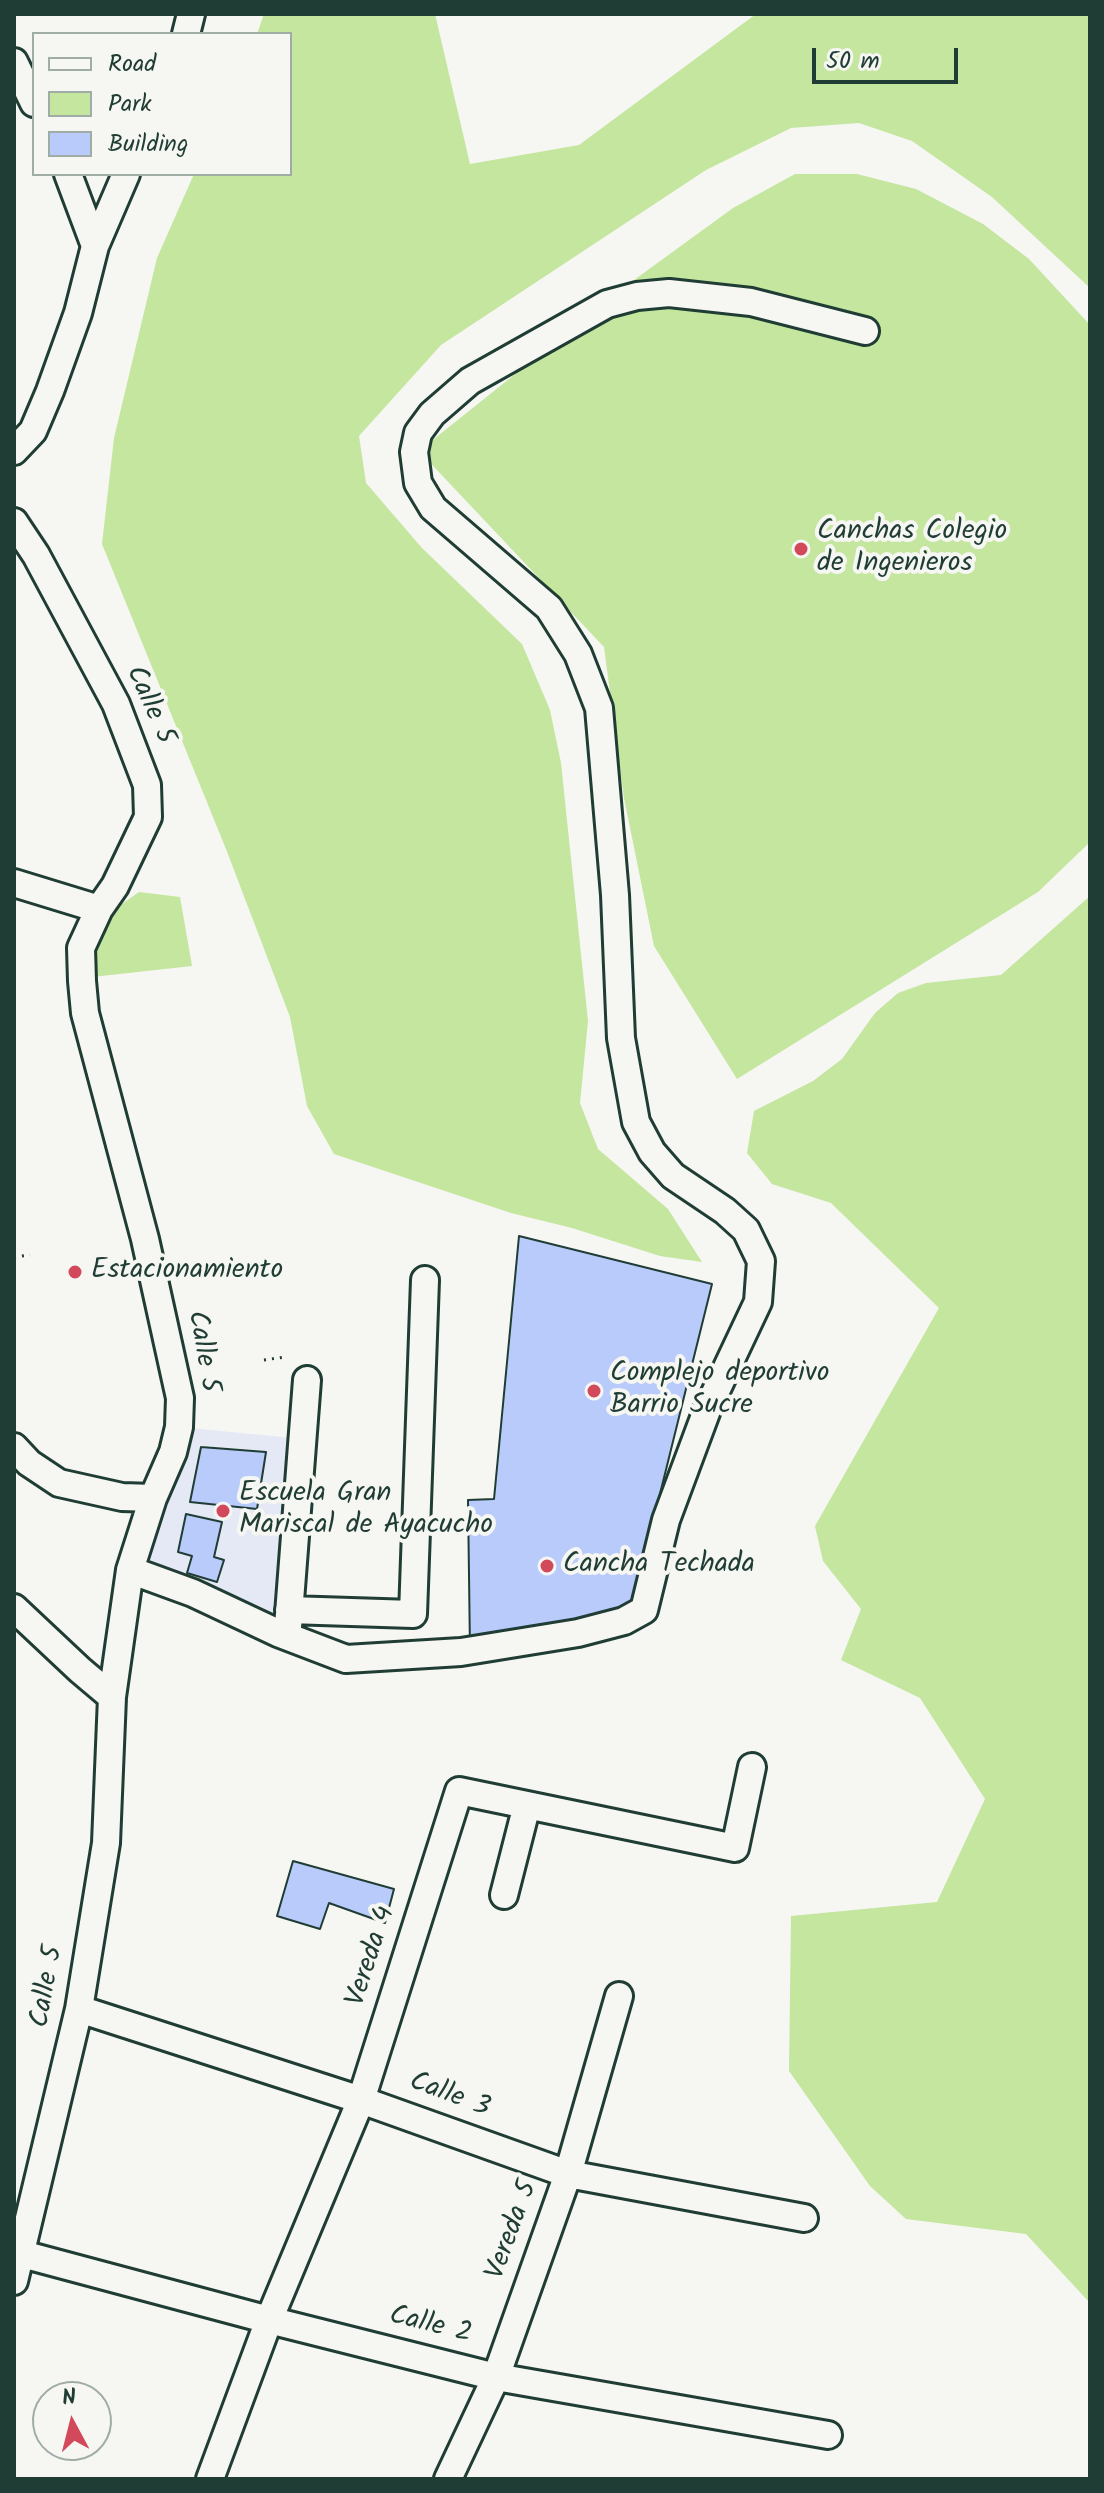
<!DOCTYPE html>
<style>
body{margin:0}
#map{position:relative;width:1104px;height:2493px;overflow:hidden;background:#f6f6f2;font-family:Kalam,sans-serif}
canvas{display:block}
.frame{position:absolute;inset:0;border:16px solid #1f3d34;pointer-events:none}
.legend{position:absolute;left:32px;top:32px;width:260px;height:144px;box-sizing:border-box;background:#f6f6f2;border:2px solid #a0aca6;margin:0;padding:10px 14px;list-style:none;font-size:24px;color:#1f3d34}
.legend li{display:flex;align-items:center;gap:16px;height:40px}
.legend b{width:40px;border:2px solid #a0aca6}
.north{position:absolute;left:32px;top:2381px;width:80px;height:80px;box-sizing:border-box;background:#f6f6f2;border:2px solid #a0aca6;border-radius:50%;rotate:353deg;font-size:22px;font-weight:700;line-height:32px;text-align:center;color:#1f3d34}
.north::after{content:'';display:block;margin:auto;width:28px;height:36px;background:#d1495b;clip-path:polygon(50% 0,100% 100%,50% 72%,0 100%)}
.scale{position:absolute;left:812px;top:48px;width:146px;height:36px;box-sizing:border-box;border:4px solid #1f3d34;border-top:0;padding-left:10px;font-size:24px;line-height:28px;white-space:nowrap;color:#1f3d34;-webkit-text-stroke:6px #f6f6f2;paint-order:stroke}
</style>
<div id="map">
<canvas width="1104" height="2493"></canvas>
<div class="frame"></div>
<ul class="legend">
<li><b style="height:10px;background:#f6f6f2"></b>Road</li>
<li><b style="height:22px;background:#c4e69f"></b>Park</li>
<li><b style="height:22px;background:#b9cbfb"></b>Building</li>
</ul>
<div class="north">N</div>
<div class="scale">50 m</div>
</div>
<script>
const c = document.querySelector('canvas').getContext('2d');
c.lineJoin = 'round';
function paint(path, color) {
  c.fillStyle = color;
  c.fill(path, 'evenodd');
}
function shape(rows) {
  const path = new Path2D();
  for (const r of rows) {
    path.moveTo(r[0], r[1]);
    for (let i = 2; i < r.length; i += 2) path.lineTo(r[i], r[i + 1]);
  }
  return path;
}
function trace(path, color, width, dash) {
  c.strokeStyle = color;
  c.lineWidth = width;
  c.lineCap = dash ? 'butt' : 'round';
  c.setLineDash(dash || []);
  c.stroke(path);
}
function label(font, color, halo, rows, align = 'center') {
  c.font = font + ' Kalam,sans-serif';
  c.lineWidth = 8;
  c.setLineDash([]);
  c.textBaseline = 'middle';
  c.strokeStyle = halo;
  c.fillStyle = color;
  for (const [text, x, y, turn = 0] of rows) {
    c.save();
    c.translate(x, y);
    c.rotate((+turn || 0) * Math.PI / 180);
    c.textAlign = isNaN(turn) ? turn : align;
    if (halo) c.strokeText(text, 0, 0);
    c.fillText(text, 0, 0);
    c.restore();
  }
}
const built = shape([
 [179,1427,303,1439,278,1633,130,1570]
]);
const green = shape([
 [264,14,435,14,470,164,579,145,756,14,1090,14,1090,288,992,197,912,141,859,123,791,128,706,170,441,345,359,436,366,483,422,548,522,644,550,710,561,763,588,1021,580,1103,598,1149,668,1209,702,1262,660,1256,572,1228,511,1213,334,1154,307,1106,290,1017,226,849,102,544,114,438,157,258,194,174,290,174,290,34,257,34],
 [795,174,857,174,916,189,983,224,1029,259,1090,325,1090,842,1038,892,737,1079,654,946,624,798,604,647,419,451,619,291,733,208],
 [139,892,180,897,192,966,92,977,96,922],
 [1090,896,1090,2303,1026,2234,906,2219,870,2186,789,2071,791,1916,937,1902,985,1799,920,1698,841,1660,861,1609,823,1561,815,1526,939,1308,831,1203,772,1184,747,1153,754,1111,813,1081,842,1059,875,1013,898,993,926,983,1001,975]
]);
const building = shape([
 [519,1236,712,1284,629,1619,470,1651,468,1500,494,1499,519,1236],
 [201,1447,266,1452,257,1509,190,1502,201,1447],
 [186,1514,222,1522,214,1557,224,1560,217,1582,187,1573,192,1556,178,1552,186,1514],
 [293,1861,394,1889,385,1923,329,1903,320,1929,277,1916,293,1861]
]);
const path = shape([
 [14,1257,30,1255],
 [264,1360,285,1357]
]);
const minor = shape([
 [186,34,191,14],
 [14,62,34,103],
 [68,174,95,246],
 [14,451,33,431,50,391,78,313,95,246,126,174],
 [14,522,36,555,116,704,147,785,148,817,115,886,99,909,81,948,82,981,85,1013,145,1239,180,1398,179,1427,173,1452,153,1498,130,1570,112,1697,106,1843,79,2009,14,2281],
 [14,883,99,909],
 [14,1447,29,1463,59,1483,122,1497,153,1498],
 [130,1570,193,1593,278,1633,346,1659,461,1652,578,1633,624,1621,644,1610,666,1520,707,1410,758,1302,761,1261,746,1230,725,1211,673,1176,652,1152,636,1122,621,1038,615,895,599,708,578,654,549,608,433,508,418,483,414,452,418,433,432,414,470,381,607,304,637,296,669,293,751,302,865,331],
 [14,1608,80,1670,112,1697],
 [289,1610,413,1614,425,1280],
 [288,1627,307,1380],
 [504,1895,527,1805],
 [79,2009,361,2100,568,2174,804,2218],
 [22,2254,269,2320,496,2377,828,2435],
 [210,2479,269,2320,361,2100,459,1791,735,1848,752,1767],
 [448,2479,496,2377,568,2174,619,1996]
]);
const markers = [
 [801,549,8,"#d1495b"],
 [75,1272,8,"#d1495b"],
 [594,1391,8,"#d1495b"],
 [223,1511,8,"#d1495b"],
 [547,1566,8,"#d1495b"]
];
const poiNames = [
 ["Canchas Colegio",817,533],
 ["de Ingenieros",817,565],
 ["Estacionamiento",91,1272],
 ["Complejo deportivo",610,1375],
 ["Barrio Sucre",610,1407],
 ["Escuela Gran",239,1495],
 ["Mariscal de Ayacucho",239,1527],
 ["Cancha Techada",563,1566]
];
const streetNames = [
 ["Calle 5",148,706,66],
 ["Calle 5",201,1352,80],
 ["Vereda 4",373,1957,-72],
 ["Calle 5",49,1987,-80],
 ["Calle 3",449,2097,20],
 ["Vereda 5",514,2231,-70],
 ["Calle 2",430,2327,14]
];
paint(built, '#e4e9f5');
paint(green, '#c4e69f');
paint(building, '#b9cbfb');
trace(building, '#1f3d34', 2);
trace(minor, '#1f3d34', 32);
trace(path, '#1f3d34', 3, [2, 6]);
trace(minor, '#f6f6f2', 26);
for (const [x, y, r, color] of markers) {
  const dot = new Path2D();
  dot.arc(x, y, r, 0, 2 * Math.PI);
  c.fillStyle = color;
  c.fill(dot);
  trace(dot, '#f6f6f2', 3);
}
label('28px', '#1f3d34', '#f6f6f2', poiNames, 'left');
label('28px', '#1f3d34', '#f6f6f2', streetNames);
</script>
